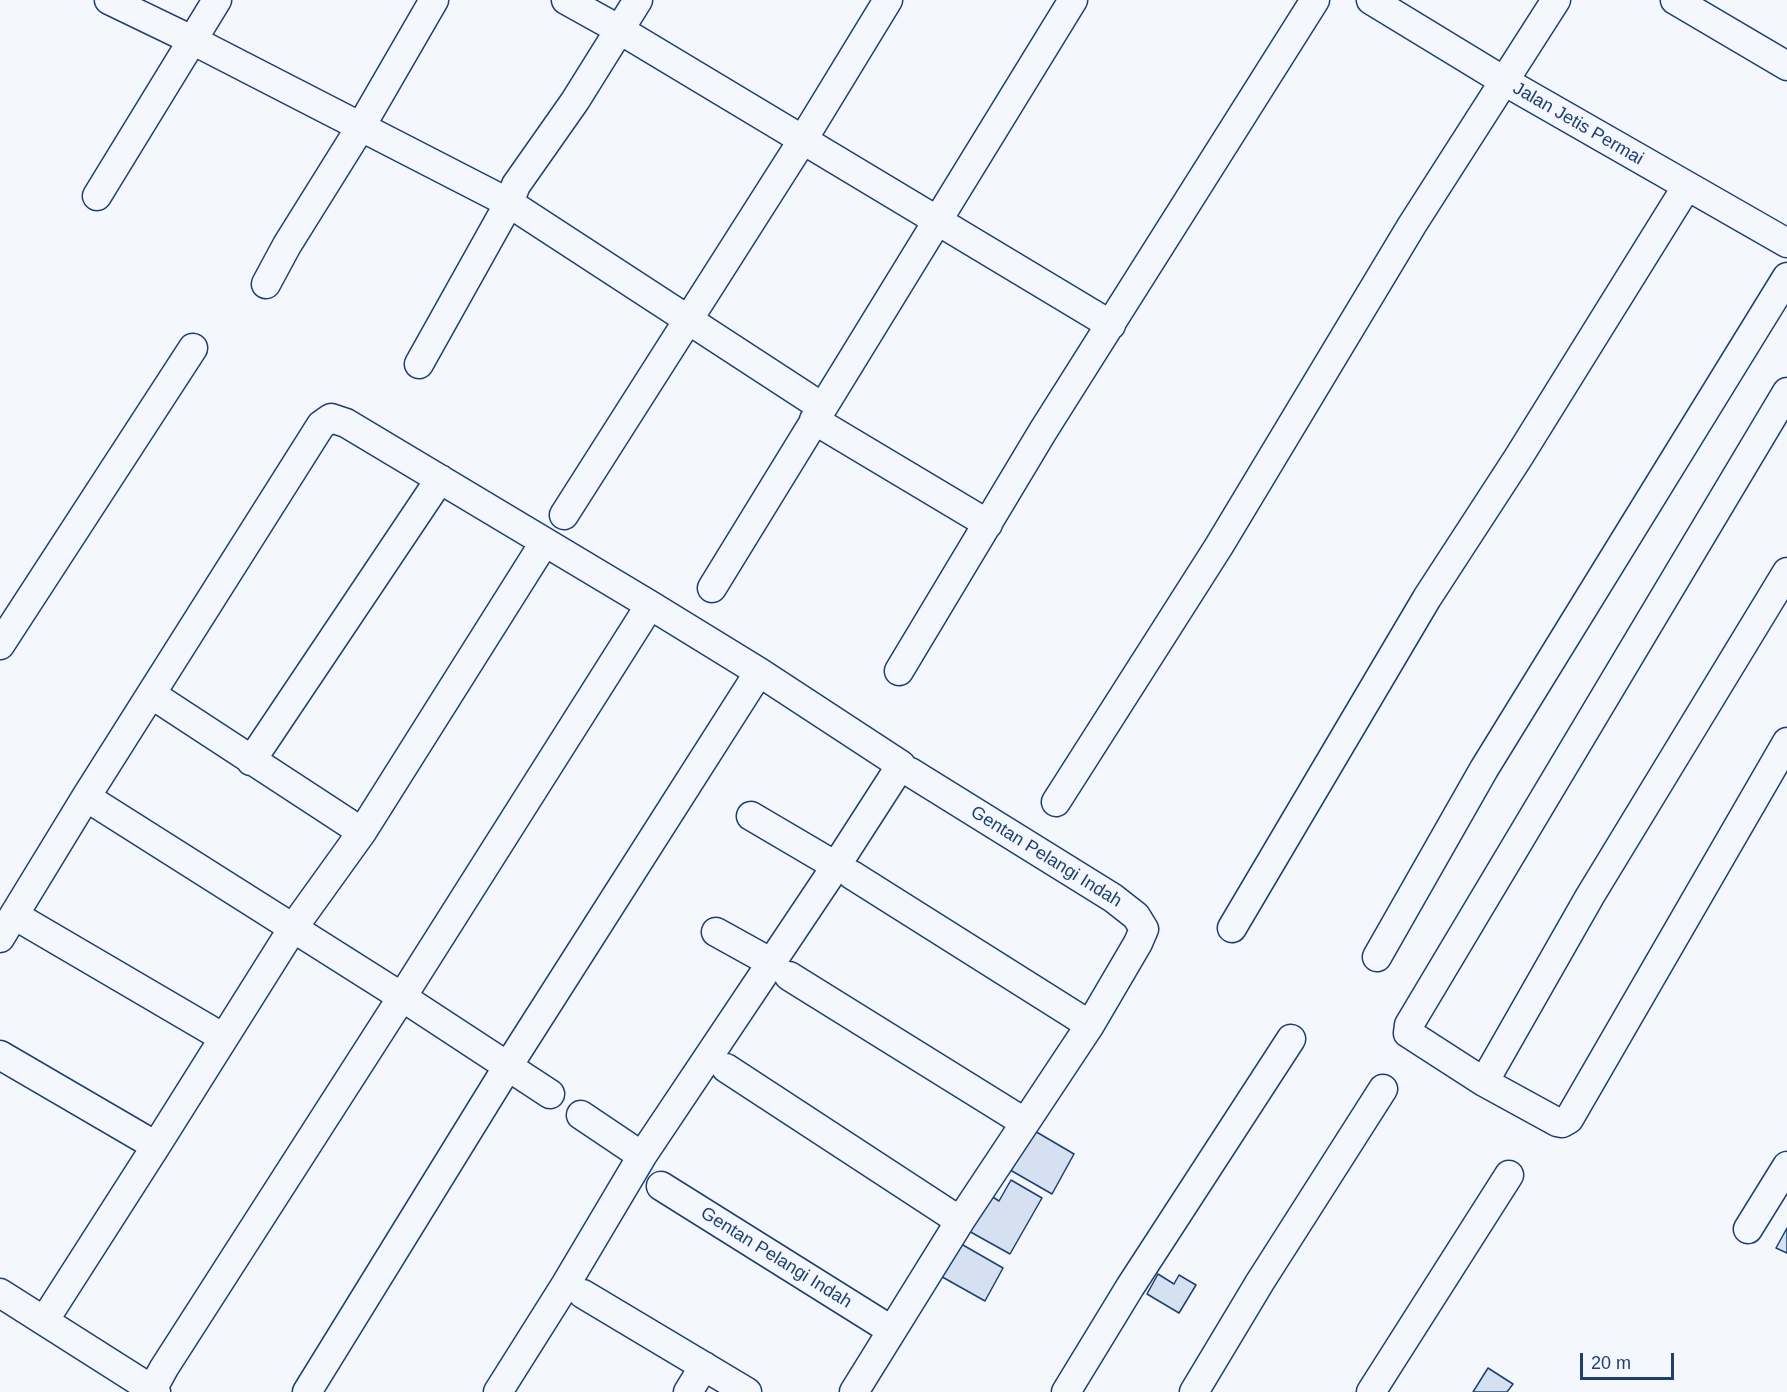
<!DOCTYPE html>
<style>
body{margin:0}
#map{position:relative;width:1787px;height:1392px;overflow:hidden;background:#f4f7fb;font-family:Helvetica,sans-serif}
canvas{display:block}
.scale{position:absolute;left:1580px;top:1353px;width:94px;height:27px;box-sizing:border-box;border:3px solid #1d3f73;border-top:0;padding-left:8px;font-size:18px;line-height:21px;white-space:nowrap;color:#1d3f73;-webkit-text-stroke:4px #f4f7fb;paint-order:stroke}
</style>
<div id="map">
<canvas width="1787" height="1392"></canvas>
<div class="scale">20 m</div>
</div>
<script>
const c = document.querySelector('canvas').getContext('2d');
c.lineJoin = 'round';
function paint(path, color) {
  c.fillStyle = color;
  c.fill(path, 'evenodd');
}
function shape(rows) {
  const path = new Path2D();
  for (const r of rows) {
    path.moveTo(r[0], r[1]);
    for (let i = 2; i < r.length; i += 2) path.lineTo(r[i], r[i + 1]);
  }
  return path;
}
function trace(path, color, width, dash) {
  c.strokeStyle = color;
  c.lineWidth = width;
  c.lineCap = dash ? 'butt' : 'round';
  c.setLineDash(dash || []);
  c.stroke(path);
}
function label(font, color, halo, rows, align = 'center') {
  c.font = font + ' Helvetica,sans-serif';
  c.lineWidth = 4.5;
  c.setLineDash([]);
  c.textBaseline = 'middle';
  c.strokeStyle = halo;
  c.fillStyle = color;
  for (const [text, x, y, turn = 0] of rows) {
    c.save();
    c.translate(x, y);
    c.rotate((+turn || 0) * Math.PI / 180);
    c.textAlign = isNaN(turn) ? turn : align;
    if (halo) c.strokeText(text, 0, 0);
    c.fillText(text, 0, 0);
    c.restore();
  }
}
const building = shape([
 [1028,1127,1074,1154,1052,1194,1005,1167,1028,1127],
 [1011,1180,1042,1198,1010,1254,967,1230,988,1194,999,1201,1011,1180],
 [1787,1228,1787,1253,1776,1248,1787,1228],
 [956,1241,1003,1268,985,1301,937,1274,956,1241],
 [1158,1274,1174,1284,1179,1275,1196,1285,1179,1313,1147,1294,1158,1274],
 [1488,1368,1513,1384,1507,1392,1473,1392,1488,1368]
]);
const street = shape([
 [109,0,194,41,509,203,822,407],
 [566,0,620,30,1111,325],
 [1371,0,1504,81,1787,243],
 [1675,0,1787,66],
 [97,196,217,0],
 [266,284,287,245,360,128,434,0],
 [419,364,509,203,516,185,575,101,638,0],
 [1787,392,1409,1025,1408,1033,1484,1082,1557,1122,1562,1123,1569,1119,1787,742],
 [814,420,988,524],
 [564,515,802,141,888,0],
 [712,588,1073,0],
 [0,645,193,348],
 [899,671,1043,431,1315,0],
 [151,694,362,832],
 [251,761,440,479],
 [86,797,402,997,550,1094],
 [1056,802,1219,546,1412,225,1556,0],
 [751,816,836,866],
 [852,875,1090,1025],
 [14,915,224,1038],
 [1232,928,1427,598,1518,458,1687,186],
 [716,932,772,963],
 [0,938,86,797,321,425,331,418,346,423,650,605,759,672,901,765,836,866,642,1156,566,1284,498,1392],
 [1377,957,1484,769,1787,277],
 [789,976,1024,1122],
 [0,1055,156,1146],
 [726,1068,960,1221],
 [1484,1082,1590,896,1787,572],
 [581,1115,642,1156],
 [661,1186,891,1330],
 [1748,1229,1787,1166],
 [0,1293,156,1392],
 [583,1294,747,1392],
 [44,1321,156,1146,293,928,362,832,544,543],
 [152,1390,164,1368,402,997,650,605],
 [307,1392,508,1066,759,672],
 [688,1392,704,1366],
 [854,1392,960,1221,1090,1025,1138,943,1144,929,1136,916,1113,898,910,772],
 [1066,1392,1130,1287,1291,1039],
 [1194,1392,1260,1282,1383,1089],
 [1371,1392,1509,1175]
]);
const streetNames = [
 ["Jalan Jetis Permai",1578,124,30],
 ["Gentan Pelangi Indah",1046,857,32],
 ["Gentan Pelangi Indah",776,1258,32]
];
paint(building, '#d5e0f0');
trace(building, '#1d3f73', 1.5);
trace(street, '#1d3f73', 31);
trace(street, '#f4f7fb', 28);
label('18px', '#1d3f73', '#f4f7fb', streetNames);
</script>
